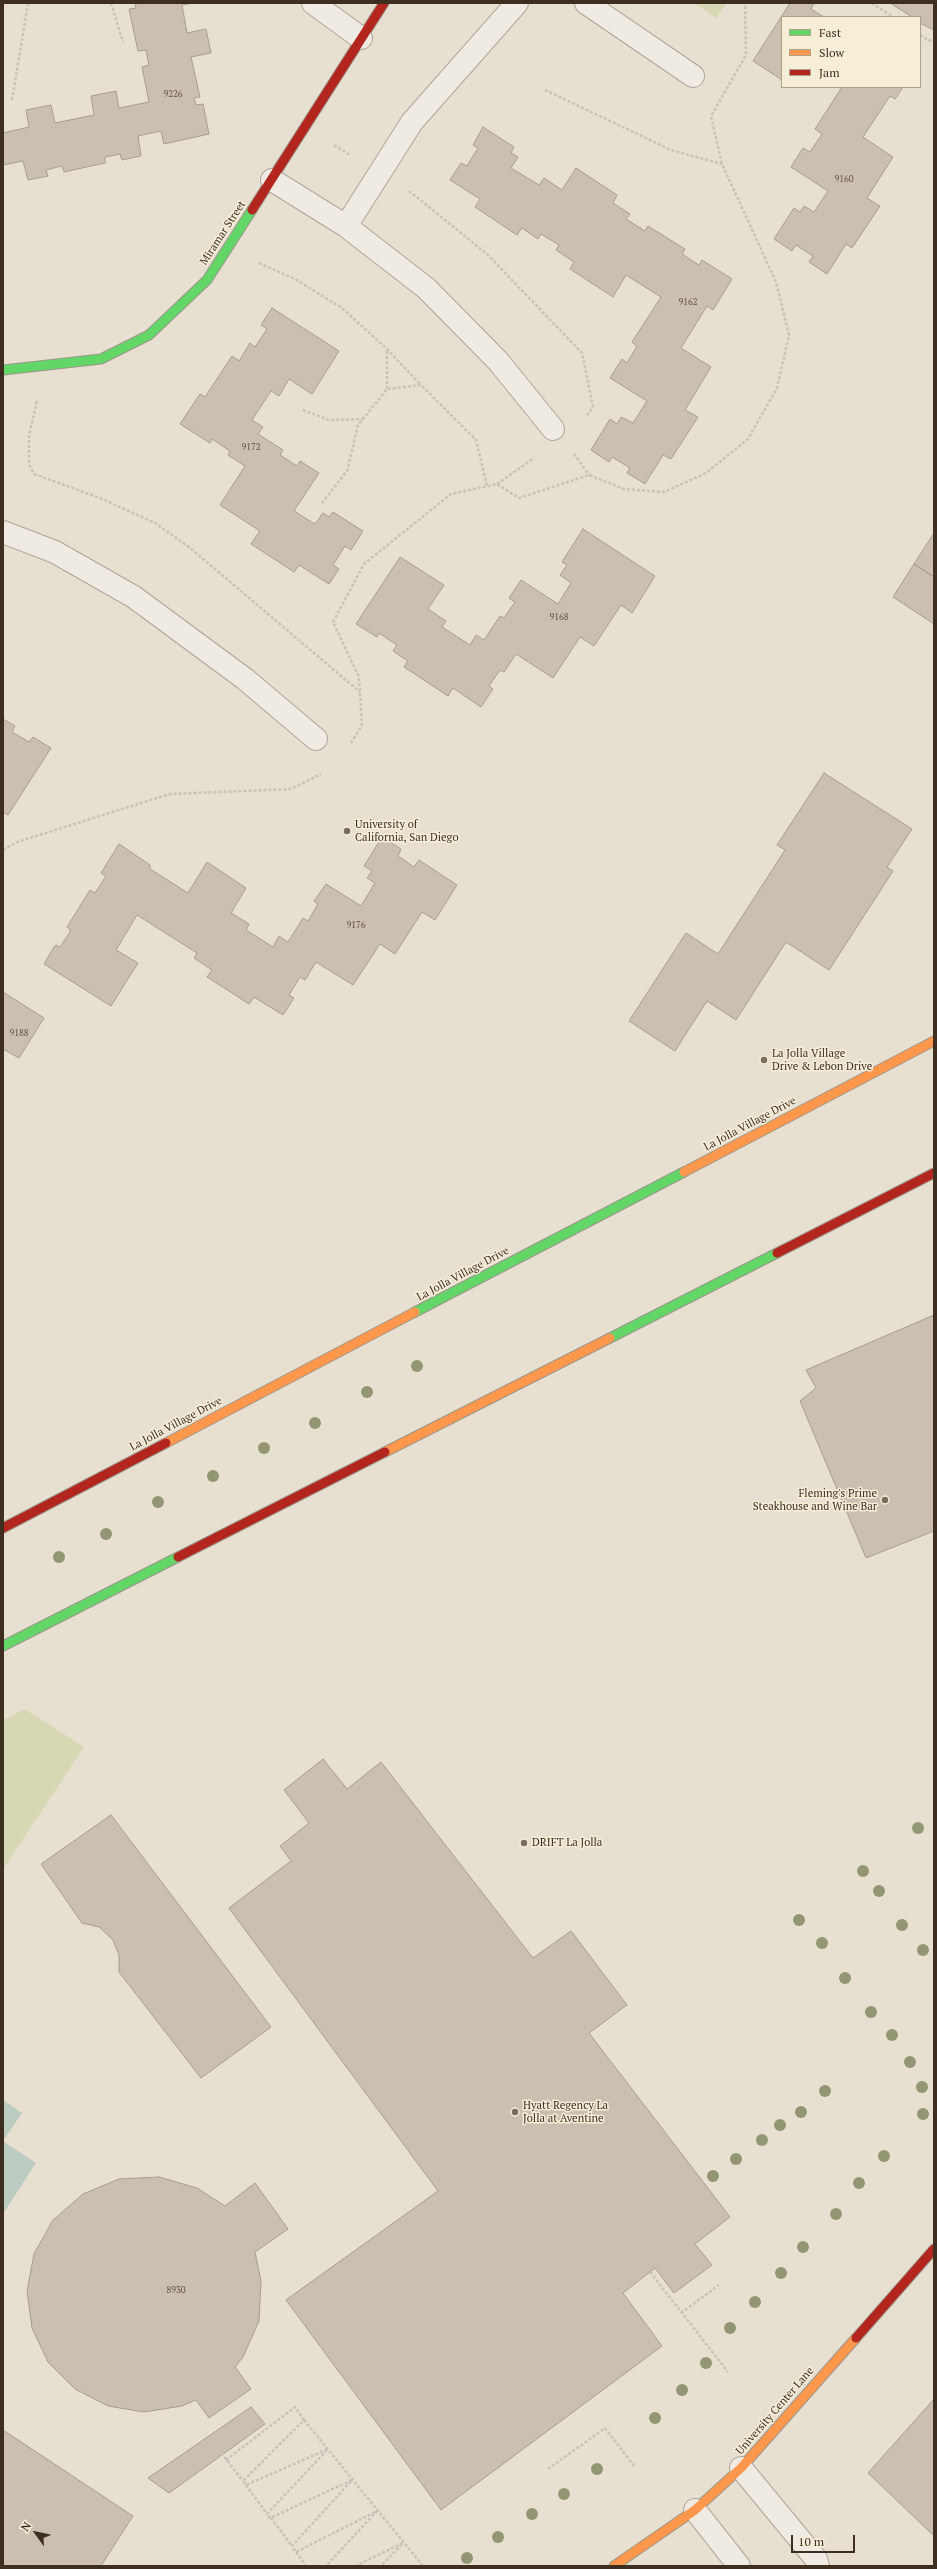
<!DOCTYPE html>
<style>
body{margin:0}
#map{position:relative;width:937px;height:2569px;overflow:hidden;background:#e7e0d1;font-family:"PT Serif",serif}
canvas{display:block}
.frame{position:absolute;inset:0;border:4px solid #3d2e20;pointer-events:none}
.legend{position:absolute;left:781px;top:16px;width:140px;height:72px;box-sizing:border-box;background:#f7eed8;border:1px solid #ada18e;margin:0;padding:5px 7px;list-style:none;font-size:12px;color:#3d2e20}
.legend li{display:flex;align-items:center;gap:8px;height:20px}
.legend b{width:20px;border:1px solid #ada18e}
.north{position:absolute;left:16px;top:2513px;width:40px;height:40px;-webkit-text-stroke:3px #f7eed8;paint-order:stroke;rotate:303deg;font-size:11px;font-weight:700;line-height:16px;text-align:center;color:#3d2e20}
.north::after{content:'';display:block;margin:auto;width:14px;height:18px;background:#3d2e20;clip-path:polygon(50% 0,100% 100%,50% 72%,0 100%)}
.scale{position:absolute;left:791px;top:2535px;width:64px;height:18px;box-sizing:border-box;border:2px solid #3d2e20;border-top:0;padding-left:5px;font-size:12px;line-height:14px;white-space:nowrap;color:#3d2e20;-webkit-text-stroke:3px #f7eed8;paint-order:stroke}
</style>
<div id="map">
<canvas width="937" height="2569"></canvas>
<div class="frame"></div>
<ul class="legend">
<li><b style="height:5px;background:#63d668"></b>Fast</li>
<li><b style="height:5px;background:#ff974d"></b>Slow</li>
<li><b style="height:5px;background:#b3261e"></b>Jam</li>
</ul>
<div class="north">N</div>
<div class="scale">10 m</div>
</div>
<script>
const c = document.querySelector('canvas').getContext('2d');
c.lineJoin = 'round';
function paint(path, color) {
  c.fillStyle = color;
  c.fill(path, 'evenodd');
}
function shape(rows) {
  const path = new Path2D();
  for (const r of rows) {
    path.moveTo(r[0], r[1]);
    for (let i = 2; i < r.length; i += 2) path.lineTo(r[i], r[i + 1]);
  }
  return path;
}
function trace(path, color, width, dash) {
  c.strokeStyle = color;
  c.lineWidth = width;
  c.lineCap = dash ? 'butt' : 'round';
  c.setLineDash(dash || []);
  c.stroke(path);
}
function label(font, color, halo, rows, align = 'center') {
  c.font = font + ' "PT Serif",serif';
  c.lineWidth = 3;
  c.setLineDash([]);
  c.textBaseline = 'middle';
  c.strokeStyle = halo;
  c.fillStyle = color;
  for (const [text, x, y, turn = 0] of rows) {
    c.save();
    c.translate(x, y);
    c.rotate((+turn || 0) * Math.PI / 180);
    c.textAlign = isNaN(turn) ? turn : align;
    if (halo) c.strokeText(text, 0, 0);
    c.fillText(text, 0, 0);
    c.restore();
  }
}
const green = shape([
 [694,3,727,3,716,18],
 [25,1709,84,1747,3,1869,3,1720]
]);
const water = shape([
 [3,2100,22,2113,3,2141,36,2163,3,2214]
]);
const building = shape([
 [135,3,193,3,182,5,187,33,206,29,211,53,191,57,200,97,194,98,196,105,203,104,209,134,164,144,161,131,138,136,141,156,122,160,120,154,105,157,105,163,64,172,62,166,46,170,48,176,28,180,23,161,3,165,3,133,29,127,26,110,51,105,55,123,94,115,91,96,116,91,119,108,149,102,142,67,149,65,146,50,138,51,129,9,136,8,135,3],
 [790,3,814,3,811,9,824,17,782,17,782,80,753,61,790,3],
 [890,3,934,3,934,30,920,23,920,17,912,17,890,3],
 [842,87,903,87,895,99,890,96,863,137,893,157,867,198,880,206,852,248,846,244,827,274,809,262,813,256,796,245,792,251,774,239,794,208,800,212,804,206,814,212,828,191,791,167,803,148,810,152,822,134,815,129,842,87],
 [483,127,514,147,511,153,518,157,511,168,539,185,544,178,562,190,576,168,617,195,613,203,630,214,626,219,645,231,648,226,685,249,682,254,699,265,702,260,732,279,713,310,707,306,681,348,711,367,685,410,698,417,671,459,663,455,645,484,627,473,630,468,612,457,609,462,591,450,610,419,617,424,621,417,633,423,647,401,610,378,622,359,627,363,637,346,632,342,661,297,626,275,613,297,570,269,574,262,556,250,559,245,541,234,538,239,522,228,517,235,475,207,480,199,450,180,461,163,467,166,478,148,473,145,483,127],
 [272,308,339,351,312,394,289,379,279,396,271,391,252,420,263,427,258,434,283,450,280,455,297,466,300,461,319,473,294,511,315,524,323,513,329,517,333,512,363,531,351,550,345,546,333,565,339,569,329,584,299,565,294,572,251,544,260,531,220,505,245,466,228,455,230,451,212,439,210,443,180,424,200,394,205,397,232,356,239,361,250,343,255,347,267,329,261,325,272,308],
 [583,529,655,576,632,613,621,605,594,646,580,637,553,678,516,654,504,672,500,670,489,686,493,689,481,707,453,688,448,696,404,667,408,661,393,651,397,645,379,633,377,637,356,624,400,557,444,585,428,609,446,621,442,627,470,645,476,635,484,640,500,616,504,618,515,602,509,598,521,580,558,604,571,583,560,575,567,565,562,562,583,529],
 [934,533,934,577,914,564,934,533],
 [914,564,934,577,934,624,893,597,914,564],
 [3,719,15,726,12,732,29,742,33,737,51,748,8,815,3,812,3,719],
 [824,773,912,829,887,867,893,871,829,970,786,942,736,1020,707,1001,675,1051,629,1021,686,933,718,954,785,850,777,845,824,773],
 [382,837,401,849,398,856,414,867,419,860,457,885,435,920,422,912,395,954,380,944,353,985,316,962,305,980,300,977,289,995,294,998,283,1015,254,997,249,1004,207,977,212,970,194,958,197,953,137,915,116,950,138,963,111,1006,44,964,54,947,56,945,60,947,70,932,70,929,67,927,90,890,95,893,106,876,101,873,119,844,150,865,150,869,188,893,207,862,246,888,231,913,249,924,246,930,273,947,279,936,288,942,303,918,308,921,318,904,314,901,326,884,361,906,375,883,367,878,372,871,364,866,382,837],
 [3,992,44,1018,19,1058,3,1049,3,992],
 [934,1315,934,1531,866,1558,800,1401,816,1388,806,1370,934,1315],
 [323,1759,347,1789,381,1762,533,1958,571,1931,627,2005,589,2033,730,2217,695,2244,712,2265,674,2293,655,2268,623,2293,662,2346,441,2510,286,2300,438,2191,229,1908,291,1861,280,1846,309,1823,284,1790,323,1759],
 [111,1815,271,2027,201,2078,119,1972,119,1955,113,1940,99,1927,82,1923,41,1864,111,1815],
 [159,2177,197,2188,225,2206,255,2183,288,2229,255,2252,261,2281,259,2321,243,2357,235,2367,251,2389,209,2418,196,2400,182,2406,144,2412,108,2406,75,2389,48,2362,32,2328,27,2291,34,2254,53,2220,83,2194,119,2179,159,2177],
 [934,2399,934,2536,868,2473,934,2399],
 [251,2407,265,2424,169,2493,148,2478,251,2407],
 [3,2430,133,2516,101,2566,3,2566,3,2430]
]);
const path = shape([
 [111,3,123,42],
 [872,3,893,17],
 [920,35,928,40,934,41],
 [545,90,671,150,722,164],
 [12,100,28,3],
 [334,145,350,155],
 [409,191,487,254,582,353,593,407,586,417],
 [259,263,295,279,342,308,387,349,421,385],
 [387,389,387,349],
 [37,401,29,436,29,465,34,474,100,498,155,523,189,547,360,692],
 [303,410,329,420,363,419],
 [574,454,589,475],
 [497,484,534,458],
 [322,503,347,471,358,425,387,389,421,385,476,440,487,486],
 [351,743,362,725,359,677,333,622,364,564,451,494,497,484,519,498,589,475,624,489,664,492,706,473,748,439,777,388,789,335,776,282,722,164,711,116,746,55,745,3],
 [3,850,17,842,170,794,291,789,321,774],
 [650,2272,728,2372],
 [681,2313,719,2285],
 [304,2420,423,2566],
 [215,2445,243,2481],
 [226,2460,295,2407,304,2420,243,2481,246,2485,328,2449,267,2514,270,2518,352,2480,292,2546,296,2552,377,2511,326,2566],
 [548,2469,605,2428,635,2467],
 [159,2485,257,2415],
 [246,2485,267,2514],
 [271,2518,292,2546],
 [296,2552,306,2566],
 [355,2566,403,2543,381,2566]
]);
const lane = shape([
 [313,3,361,38],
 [586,3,693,76],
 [272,180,346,226,426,288,498,361,553,429],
 [346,226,412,122,517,3],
 [3,532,55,552,134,597,245,679,316,739]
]);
const street = shape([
 [741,2468,816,2559,818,2566],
 [695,2510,739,2566]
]);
const fast = shape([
 [3,370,101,359,149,335,207,280,252,210],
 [415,1312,684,1172],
 [610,1338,777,1253],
 [3,1646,178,1557]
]);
const slow = shape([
 [684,1172,934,1041],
 [166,1443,415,1312],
 [385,1452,610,1338],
 [614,2566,695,2510,741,2468,856,2338]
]);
const jam = shape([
 [252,210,384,3],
 [777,1253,934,1173],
 [3,1528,166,1443],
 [178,1557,385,1452],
 [856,2338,934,2249]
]);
const trees = [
 [417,1366],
 [367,1392],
 [315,1423],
 [264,1448],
 [213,1476],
 [158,1502],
 [106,1534],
 [59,1557],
 [918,1828],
 [863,1871],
 [879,1891],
 [799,1920],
 [902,1925],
 [822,1943],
 [923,1950],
 [845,1978],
 [871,2012],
 [892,2035],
 [910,2062],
 [922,2087],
 [825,2091],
 [801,2112],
 [923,2114],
 [780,2125],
 [762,2140],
 [884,2156],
 [736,2159],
 [713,2176],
 [859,2183],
 [836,2214],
 [803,2247],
 [781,2273],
 [755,2302],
 [730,2328],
 [706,2363],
 [682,2390],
 [655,2418],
 [597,2469],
 [564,2494],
 [532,2514],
 [498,2537],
 [467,2558]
];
const markers = [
 [347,831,4,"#786c5e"],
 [764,1060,4,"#786c5e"],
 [885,1500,4,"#786c5e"],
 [524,1843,4,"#786c5e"],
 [515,2112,4,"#786c5e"]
];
const numberNames = [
 ["9226",173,94],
 ["9160",844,179],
 ["9162",688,302],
 ["9172",251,447],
 ["9168",559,617],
 ["9176",356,925],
 ["9188",19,1033],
 ["8930",176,2290]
];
const streetNames = [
 ["Miramar Street",223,233,-57],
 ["La Jolla Village Drive",750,1124,-28],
 ["La Jolla Village Drive",463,1274,-28],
 ["La Jolla Village Drive",176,1424,-28],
 ["University Center Lane",775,2411,-49]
];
const poiNames = [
 ["University of",355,825],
 ["California, San Diego",355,838],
 ["La Jolla Village",772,1054],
 ["Drive & Lebon Drive",772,1067],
 ["Fleming's Prime",877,1494,"right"],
 ["Steakhouse and Wine Bar",877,1507,"right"],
 ["DRIFT La Jolla",532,1843],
 ["Hyatt Regency La",523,2106],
 ["Jolla at Aventine",523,2119]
];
paint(green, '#d6d7b3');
paint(water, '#bcccc2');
paint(building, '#cbbfb2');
trace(building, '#a89c90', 1);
trace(lane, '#ada599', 24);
trace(street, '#ada599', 24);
trace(fast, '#9c958a', 11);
trace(slow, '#9c958a', 11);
trace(jam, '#9c958a', 11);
trace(path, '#c8c2b9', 2.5, [3, 2]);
trace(lane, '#efebe3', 22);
trace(street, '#efebe3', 22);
trace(fast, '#63d668', 9);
trace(slow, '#ff974d', 9);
trace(jam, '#b3261e', 9);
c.fillStyle = '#929673';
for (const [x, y] of trees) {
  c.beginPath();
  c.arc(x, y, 6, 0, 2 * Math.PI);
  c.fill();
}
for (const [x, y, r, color] of markers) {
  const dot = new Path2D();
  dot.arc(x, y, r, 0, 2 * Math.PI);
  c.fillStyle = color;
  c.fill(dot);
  trace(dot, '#f7eed8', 1.5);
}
label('9px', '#605244', null, numberNames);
label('11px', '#3d2e20', '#f7eed8', streetNames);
label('11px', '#3d2e20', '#f7eed8', poiNames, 'left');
</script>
